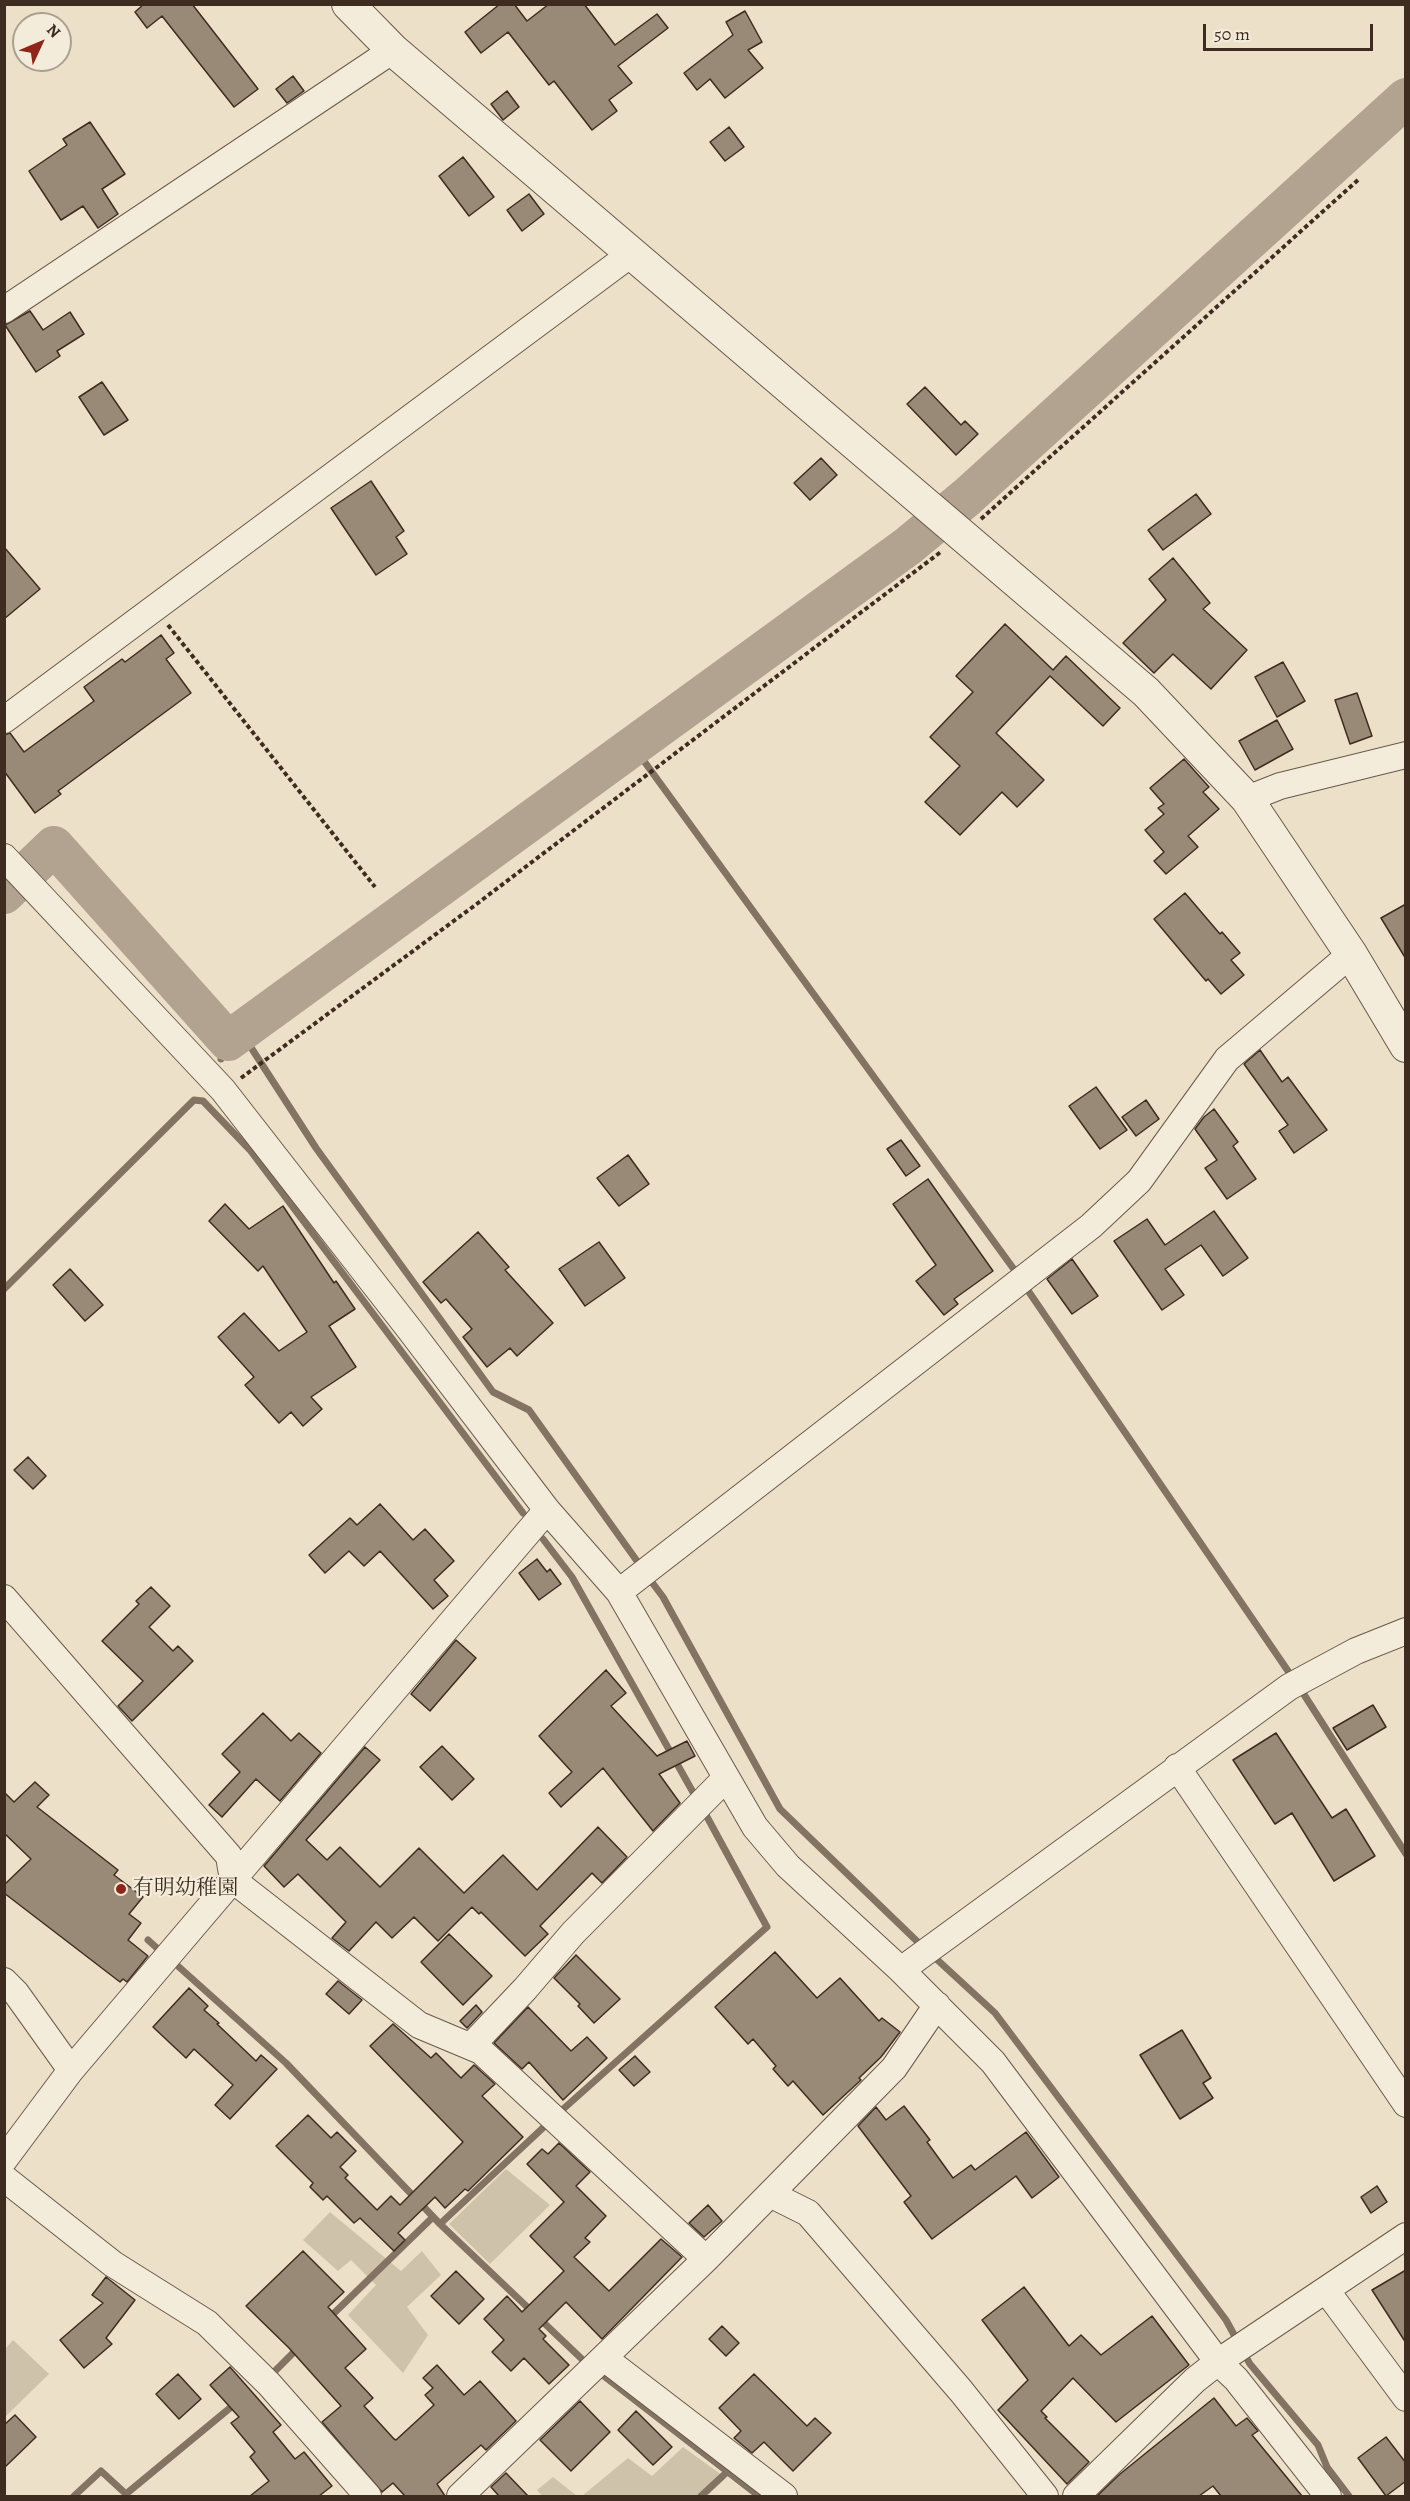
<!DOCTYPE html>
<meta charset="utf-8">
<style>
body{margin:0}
#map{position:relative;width:1410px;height:2501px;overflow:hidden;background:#ece1c8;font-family:Alegreya,serif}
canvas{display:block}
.frame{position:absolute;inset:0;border:6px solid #3f2c20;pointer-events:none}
.north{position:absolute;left:12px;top:12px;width:60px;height:60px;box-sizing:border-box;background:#f3ecdb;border:2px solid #ab9f90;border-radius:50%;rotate:46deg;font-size:16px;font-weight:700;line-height:24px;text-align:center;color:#3f2c20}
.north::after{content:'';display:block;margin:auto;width:21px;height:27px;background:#8f2418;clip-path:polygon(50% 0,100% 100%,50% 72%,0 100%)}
.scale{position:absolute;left:1203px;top:24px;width:170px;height:27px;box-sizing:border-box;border:3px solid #3f2c20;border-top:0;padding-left:8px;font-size:18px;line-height:21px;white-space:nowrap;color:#3f2c20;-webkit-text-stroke:4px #f3ecdb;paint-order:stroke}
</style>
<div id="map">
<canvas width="1410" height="2501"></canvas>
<div class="frame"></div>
<div class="north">N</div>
<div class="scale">50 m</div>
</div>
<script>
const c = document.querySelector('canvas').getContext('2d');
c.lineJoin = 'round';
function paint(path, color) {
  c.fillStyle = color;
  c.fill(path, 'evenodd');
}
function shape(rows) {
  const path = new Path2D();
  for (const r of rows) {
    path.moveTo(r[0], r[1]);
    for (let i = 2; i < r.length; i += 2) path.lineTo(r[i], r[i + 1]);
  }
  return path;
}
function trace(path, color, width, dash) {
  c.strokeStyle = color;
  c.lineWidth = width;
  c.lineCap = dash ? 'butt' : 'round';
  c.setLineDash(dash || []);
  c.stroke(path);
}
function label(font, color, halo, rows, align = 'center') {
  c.font = font + ' Alegreya,"Noto Serif JP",serif';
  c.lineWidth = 4.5;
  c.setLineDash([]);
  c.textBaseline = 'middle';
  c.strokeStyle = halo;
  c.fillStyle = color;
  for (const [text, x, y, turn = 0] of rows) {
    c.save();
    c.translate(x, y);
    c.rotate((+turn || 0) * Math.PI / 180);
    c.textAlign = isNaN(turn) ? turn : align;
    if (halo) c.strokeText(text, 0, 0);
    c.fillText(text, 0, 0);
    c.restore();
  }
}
const green = shape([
 [506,2169,550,2205,490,2264,449,2224],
 [330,2212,401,2271,422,2251,441,2275,407,2307,428,2335,403,2373,348,2315,376,2285,351,2260,338,2271,303,2240],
 [13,2340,49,2374,5,2417,5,2349],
 [683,2447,726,2478,707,2496,582,2496,628,2458,652,2476],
 [553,2477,577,2496,542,2496,537,2490]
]);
const stream = shape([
 [633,746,1013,1268],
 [241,1032,316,1148,493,1392,529,1410,642,1568],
 [221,1059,228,1041],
 [4,1289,194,1100,203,1101,250,1150,523,1513],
 [1029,1292,1288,1671],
 [543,1539,572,1577,694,1794],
 [648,1577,663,1597,780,1809,923,1947],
 [1303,1693,1406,1854],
 [148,1940,158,1949],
 [931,1954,995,2013,1226,2320,1238,2342],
 [179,1967,286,2063,440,2224,585,2362],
 [561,2111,767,1927,706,1815],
 [440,2224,546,2125],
 [327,2320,433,2217],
 [1243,2352,1250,2364,1318,2445,1327,2467,1349,2496],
 [275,2371,300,2346],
 [600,2373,759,2496],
 [74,2496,101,2471,126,2494,236,2403],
 [701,2496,727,2472]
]);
const river = shape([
 [4,894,54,846,228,1041,908,546,967,497,1406,98]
]);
const building = shape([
 [144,4,192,4,258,89,234,107,162,16,147,28,135,12,144,4],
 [500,4,514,4,527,21,549,4,584,4,615,45,657,14,668,28,618,66,632,83,609,100,617,111,592,130,554,81,549,85,508,32,481,53,465,32,500,4],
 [745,11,762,42,748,50,763,68,725,98,710,79,697,90,684,73,733,35,726,22,745,11],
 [293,76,304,91,287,103,276,89,293,76],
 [507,91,519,107,503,120,491,104,507,91],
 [90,122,125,174,102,189,118,214,98,228,83,206,61,220,29,171,67,145,63,139,90,122],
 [729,127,744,147,725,161,710,142,729,127],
 [463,157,494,197,469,216,439,176,463,157],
 [529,194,544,214,522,231,507,210,529,194],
 [30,311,43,330,70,312,84,334,57,351,60,356,36,372,5,325,30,311],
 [102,382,128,420,104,435,79,397,102,382],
 [925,387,961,425,965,421,978,434,956,455,907,404,925,387],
 [821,458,837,475,810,500,794,483,821,458],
 [371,481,404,531,396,537,407,554,376,575,331,508,371,481],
 [1196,494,1211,514,1163,550,1148,530,1196,494],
 [4,547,40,589,4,619,4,547],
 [1173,558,1210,603,1203,609,1247,650,1211,689,1173,654,1154,673,1123,643,1166,600,1149,579,1173,558],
 [1005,624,1053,670,1066,656,1120,708,1103,726,1050,676,996,733,1044,780,1017,807,1002,792,960,835,925,802,960,766,930,737,973,692,956,676,1005,624],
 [161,635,174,653,166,659,191,693,58,791,61,794,35,813,4,771,4,735,10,733,24,752,94,701,84,687,122,659,125,662,161,635],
 [1283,662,1305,701,1277,717,1255,677,1283,662],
 [1357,693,1372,736,1350,744,1335,700,1357,693],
 [1277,720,1293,749,1255,770,1239,741,1277,720],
 [1184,759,1209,787,1203,792,1219,809,1188,836,1198,847,1166,874,1154,861,1164,852,1145,830,1164,814,1158,808,1164,804,1150,788,1184,759],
 [1185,893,1220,934,1222,932,1240,953,1231,960,1244,975,1221,994,1208,979,1206,981,1154,919,1185,893],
 [1406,904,1406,959,1381,918,1406,904],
 [1260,1050,1282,1082,1288,1077,1327,1130,1294,1153,1279,1131,1288,1125,1244,1064,1260,1050],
 [1096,1087,1127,1130,1100,1149,1069,1106,1096,1087],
 [1146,1100,1159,1119,1136,1136,1122,1117,1146,1100],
 [1214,1109,1238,1142,1233,1146,1256,1179,1227,1199,1205,1168,1217,1160,1195,1129,1204,1117,1214,1109],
 [901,1140,920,1166,906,1176,887,1149,901,1140],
 [628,1155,649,1184,619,1206,597,1178,628,1155],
 [928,1179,993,1271,954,1299,958,1304,944,1315,916,1281,936,1265,893,1204,928,1179],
 [225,1204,249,1229,283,1206,334,1283,336,1281,355,1309,329,1326,356,1367,311,1397,322,1409,303,1426,291,1412,279,1423,245,1385,254,1377,218,1337,244,1313,279,1351,307,1332,263,1266,258,1271,209,1221,225,1204],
 [1214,1211,1248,1258,1223,1276,1201,1245,1165,1269,1184,1295,1162,1310,1114,1241,1147,1219,1165,1245,1214,1211],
 [478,1232,509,1267,505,1270,553,1323,517,1356,510,1348,487,1367,463,1337,472,1329,446,1299,441,1303,423,1282,478,1232],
 [599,1242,625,1278,585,1306,559,1269,599,1242],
 [1072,1259,1098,1296,1072,1314,1047,1279,1072,1259],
 [70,1269,103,1305,85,1321,53,1285,70,1269],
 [28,1457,46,1476,33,1489,14,1470,28,1457],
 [380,1504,413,1540,425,1529,454,1561,434,1580,448,1596,433,1609,380,1551,364,1566,349,1551,325,1573,309,1555,350,1518,357,1525,380,1504],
 [537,1559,547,1572,550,1569,561,1584,539,1600,519,1573,537,1559],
 [151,1587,170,1606,149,1627,173,1651,178,1646,193,1661,132,1721,118,1706,143,1681,102,1641,139,1604,136,1601,151,1587],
 [456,1640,476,1658,430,1711,411,1694,456,1640],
 [606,1670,626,1693,611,1706,657,1756,687,1741,695,1756,659,1774,680,1803,653,1831,603,1768,561,1807,549,1793,572,1772,539,1736,606,1670],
 [1373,1705,1386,1727,1347,1750,1333,1728,1373,1705],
 [263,1713,291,1741,299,1733,321,1753,280,1801,256,1779,222,1817,209,1805,240,1772,222,1754,263,1713],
 [1276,1733,1332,1818,1346,1809,1375,1856,1334,1881,1292,1813,1275,1824,1233,1760,1276,1733],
 [442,1746,474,1779,452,1800,420,1767,442,1746],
 [365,1747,380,1760,306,1840,327,1860,340,1847,380,1887,419,1848,464,1893,503,1855,537,1890,598,1827,627,1857,602,1883,592,1873,540,1926,548,1934,525,1956,481,1912,479,1914,472,1907,438,1941,414,1917,392,1938,376,1922,349,1951,332,1938,346,1922,298,1874,284,1887,264,1866,365,1747],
 [35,1782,49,1795,37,1807,118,1870,114,1875,143,1897,129,1914,141,1923,128,1940,148,1956,127,1982,123,1979,120,1982,4,1893,4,1885,31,1859,4,1833,4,1792,14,1802,35,1782],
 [449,1934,492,1976,463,2005,421,1962,449,1934],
 [775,1952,817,1998,840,1978,879,2021,882,2018,900,2032,881,2057,859,2078,861,2080,823,2115,793,2081,788,2086,773,2069,776,2066,753,2039,748,2044,715,2007,775,1952],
 [576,1955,620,1999,594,2023,578,2006,580,2004,554,1978,576,1955],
 [338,1981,362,2000,349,2014,326,1994,338,1981],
 [189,1988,208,2006,204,2010,219,2023,217,2024,256,2061,261,2055,277,2069,230,2119,215,2105,233,2085,194,2049,186,2058,153,2027,189,1988],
 [476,2005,482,2012,467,2028,460,2021,476,2005],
 [528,2007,571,2051,587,2037,607,2058,563,2100,529,2062,522,2069,494,2043,528,2007],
 [393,2024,431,2058,436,2053,461,2078,474,2065,495,2084,482,2096,523,2137,468,2191,465,2189,445,2208,435,2197,398,2233,405,2240,394,2251,360,2218,354,2223,327,2196,323,2200,310,2187,313,2183,276,2146,308,2115,331,2138,337,2132,356,2151,340,2167,348,2175,345,2178,377,2210,391,2196,400,2205,463,2142,370,2046,393,2024],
 [1182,2030,1211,2078,1203,2083,1213,2098,1180,2119,1140,2055,1182,2030],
 [635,2056,650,2072,634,2086,619,2070,635,2056],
 [904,2106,930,2140,927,2142,953,2178,971,2165,975,2170,1026,2132,1059,2177,1032,2198,1016,2176,932,2239,904,2202,911,2196,858,2126,876,2107,886,2120,904,2106],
 [559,2143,590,2172,576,2186,606,2216,585,2238,590,2242,574,2257,609,2291,661,2239,682,2257,602,2339,566,2302,539,2329,546,2336,543,2339,569,2365,549,2384,524,2358,511,2371,492,2352,504,2340,484,2319,507,2296,522,2312,564,2271,530,2236,564,2202,527,2164,542,2149,548,2154,559,2143],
 [1377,2186,1387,2202,1371,2213,1361,2197,1377,2186],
 [708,2205,722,2221,704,2237,689,2223,708,2205],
 [303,2251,344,2292,328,2307,366,2349,345,2368,373,2398,364,2406,394,2439,396,2440,434,2405,425,2395,433,2388,423,2378,437,2365,464,2395,480,2381,516,2421,486,2450,481,2445,437,2484,445,2496,405,2496,393,2483,382,2492,322,2422,341,2406,289,2348,246,2306,303,2251],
 [1406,2270,1406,2343,1372,2290,1406,2270],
 [456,2271,484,2299,459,2324,431,2296,456,2271],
 [106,2277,135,2300,106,2338,112,2344,84,2368,60,2340,103,2303,92,2295,106,2277],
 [1024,2287,1069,2346,1081,2335,1101,2355,1152,2316,1189,2365,1116,2422,1073,2378,1041,2411,1047,2417,1045,2418,1089,2462,1067,2484,998,2410,1028,2380,982,2320,1024,2287],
 [722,2326,739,2343,726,2356,709,2339,722,2326],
 [230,2367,281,2425,273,2432,295,2459,304,2452,332,2486,319,2496,250,2496,269,2481,250,2457,255,2452,231,2423,239,2417,210,2385,230,2367],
 [178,2374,201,2399,179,2419,156,2394,178,2374],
 [754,2374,807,2426,815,2418,831,2433,793,2471,764,2442,752,2453,734,2438,741,2431,719,2408,754,2374],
 [1214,2398,1236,2426,1247,2418,1258,2431,1252,2435,1302,2496,1221,2496,1213,2486,1199,2496,1097,2496,1120,2474,1214,2398],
 [580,2401,610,2432,571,2471,540,2440,580,2401],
 [636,2411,672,2447,653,2465,618,2430,636,2411],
 [15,2415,36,2437,4,2468,4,2425,15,2415],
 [1386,2437,1406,2463,1406,2481,1386,2496,1358,2458,1386,2437],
 [506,2473,528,2496,499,2496,491,2487,506,2473]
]);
const path = shape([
 [981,519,1359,179],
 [168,625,375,887],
 [241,1078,474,906,942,551]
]);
const minor = shape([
 [4,310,393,50],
 [4,720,631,254],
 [1247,799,1280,786,1406,755],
 [4,857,223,1090,410,1330,547,1510,619,1592,755,1827,788,1866,901,1970,993,2062,1218,2362,1236,2379,1328,2496],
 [619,1592,1091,1226,1139,1181,1227,1059,1351,954],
 [4,1598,229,1856,233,1880,419,2025,481,2051,706,2259],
 [1177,1767,1406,2104],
 [901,1970,1289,1687,1356,1651,1406,1631],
 [4,1981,16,1993,71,2070],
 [471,2046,525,1989,573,1933,726,1778],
 [4,2160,71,2070,547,1510],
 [4,2178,113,2264,207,2323,269,2384,368,2496],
 [770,2194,808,2213,961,2391,1045,2496],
 [1326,2290,1406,2398],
 [604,2358,784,2496],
 [460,2496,706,2259,894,2068,937,2005],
 [1076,2496,1195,2380,1218,2362,1406,2236]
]);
const tertiary = shape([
 [348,4,393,50,1146,692,1247,799,1351,954,1406,1046]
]);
const markers = [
 [121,1889,6,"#8f2418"]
];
const poiNames = [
 ["有明幼稚園",133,1889]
];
paint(green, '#cfc2ab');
trace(stream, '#837363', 7);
trace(river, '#b1a38f', 40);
paint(building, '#998a77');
trace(building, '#3f2c20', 1.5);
trace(minor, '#6a594a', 28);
trace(tertiary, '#6a594a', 34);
trace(path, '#3f2c20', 4, [4.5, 3]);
trace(minor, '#f3ecdb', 26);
trace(tertiary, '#f3ecdb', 32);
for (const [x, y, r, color] of markers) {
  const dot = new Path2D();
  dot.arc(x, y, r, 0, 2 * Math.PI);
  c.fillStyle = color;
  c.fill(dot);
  trace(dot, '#f3ecdb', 2);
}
label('21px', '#3f2c20', '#f3ecdb', poiNames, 'left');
</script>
